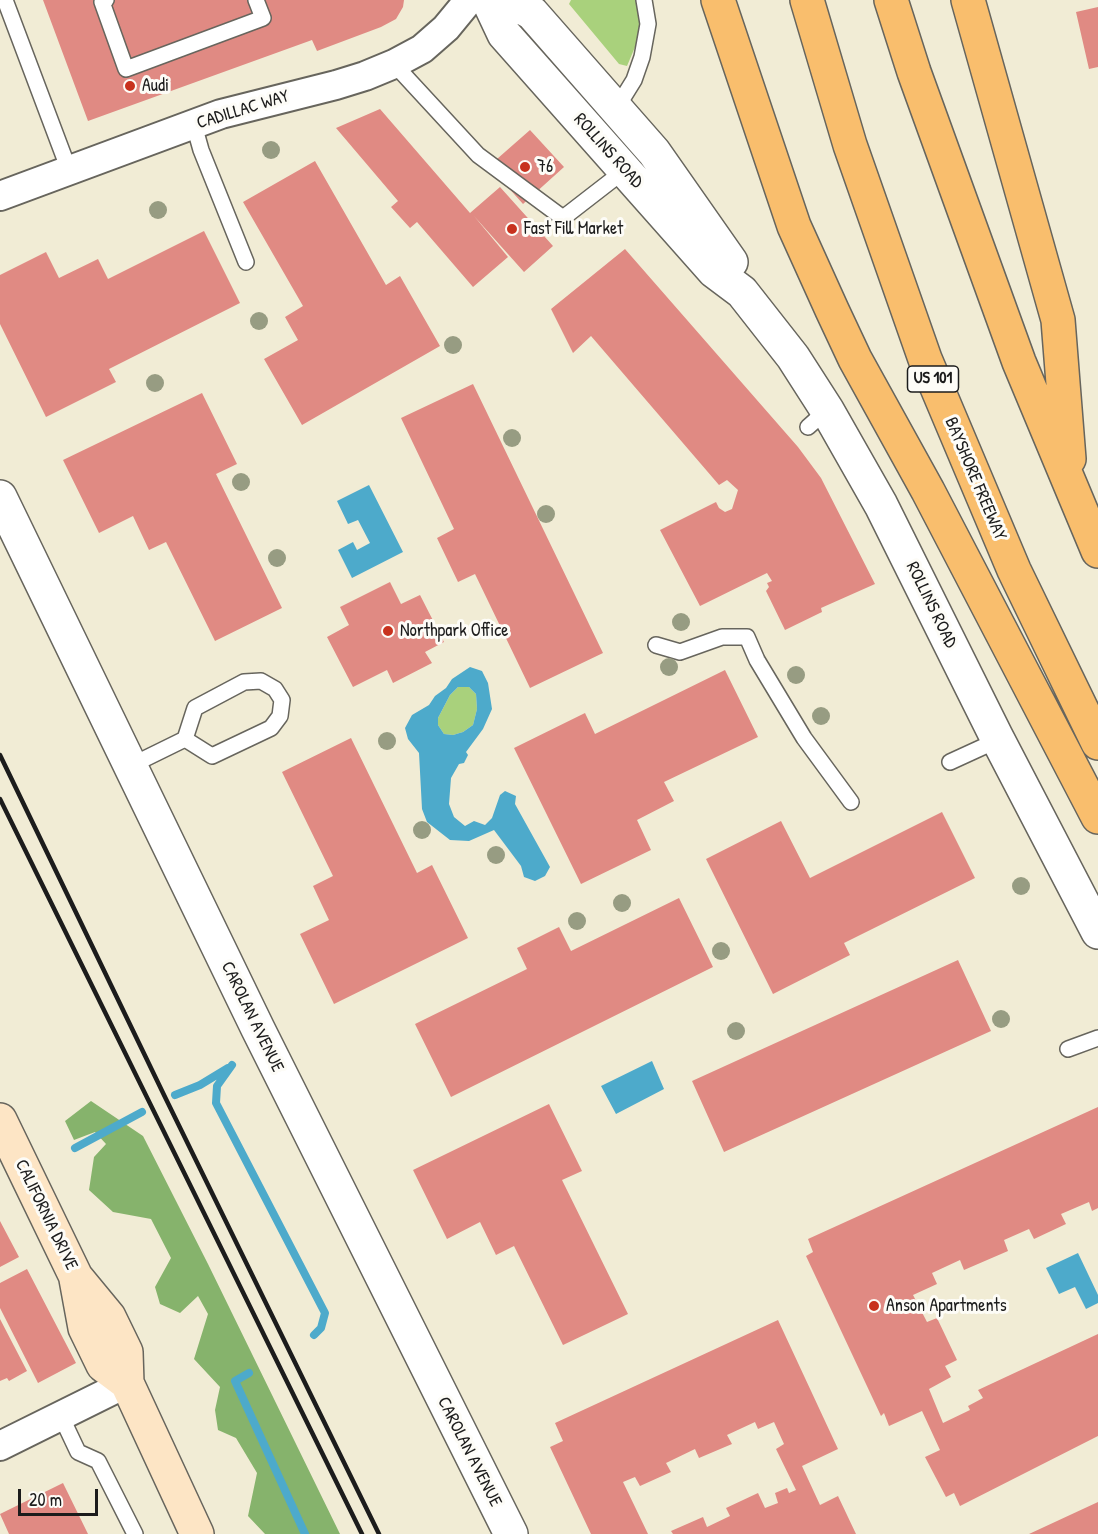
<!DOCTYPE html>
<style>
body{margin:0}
#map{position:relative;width:1098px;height:1534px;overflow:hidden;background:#f1ecd5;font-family:"Patrick Hand",sans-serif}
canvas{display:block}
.scale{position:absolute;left:18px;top:1489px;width:80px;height:27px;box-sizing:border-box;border:3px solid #1c1c1c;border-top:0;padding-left:8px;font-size:18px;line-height:21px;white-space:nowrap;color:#1c1c1c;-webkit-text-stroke:4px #fdfcf7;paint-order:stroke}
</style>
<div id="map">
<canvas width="1098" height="1534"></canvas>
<div class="scale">20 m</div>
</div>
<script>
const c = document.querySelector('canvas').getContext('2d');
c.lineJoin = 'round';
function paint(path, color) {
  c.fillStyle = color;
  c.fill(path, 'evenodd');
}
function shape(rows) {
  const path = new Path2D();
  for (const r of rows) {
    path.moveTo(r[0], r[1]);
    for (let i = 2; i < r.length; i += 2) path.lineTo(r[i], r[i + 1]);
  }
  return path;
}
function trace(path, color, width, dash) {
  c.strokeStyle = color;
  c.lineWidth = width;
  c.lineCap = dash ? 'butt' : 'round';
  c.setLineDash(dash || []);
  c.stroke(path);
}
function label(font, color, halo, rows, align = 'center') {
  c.font = font + ' "Patrick Hand",sans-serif';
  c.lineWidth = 6;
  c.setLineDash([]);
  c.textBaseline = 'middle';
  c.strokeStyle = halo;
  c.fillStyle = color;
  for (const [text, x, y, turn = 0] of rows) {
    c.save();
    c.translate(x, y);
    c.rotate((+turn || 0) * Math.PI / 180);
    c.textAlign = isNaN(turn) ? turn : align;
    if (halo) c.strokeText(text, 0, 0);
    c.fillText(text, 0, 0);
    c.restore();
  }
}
const green = shape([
 [571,0,638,0,641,24,638,40,627,66,619,64,569,4],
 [458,687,469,687,476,694,477,709,473,725,463,732,453,735,444,734,438,725,438,718,450,695]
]);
const forest = shape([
 [91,1101,143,1136,208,1264,340,1534,265,1534,248,1516,257,1473,236,1438,218,1430,215,1410,220,1387,194,1359,208,1314,198,1296,180,1313,160,1304,155,1287,171,1258,151,1219,113,1212,89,1190,94,1157,106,1144,95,1132,74,1140,65,1121]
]);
const water = shape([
 [369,485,403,552,352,578,338,550,353,542,357,550,370,543,358,520,348,524,337,501],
 [470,667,482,671,488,683,492,709,483,729,466,752,468,755,464,763,459,764,451,778,449,804,454,817,465,826,474,821,485,825,492,818,500,795,505,791,516,796,515,804,550,867,545,876,535,881,524,877,521,866,494,830,469,841,450,840,427,822,422,809,419,753,408,739,405,728,412,715,429,705,435,696,446,688,452,679],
 [458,687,469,687,476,694,477,709,473,725,463,732,453,735,444,734,438,725,438,718,450,695],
 [652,1061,664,1089,616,1114,601,1086],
 [1078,1253,1098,1295,1098,1303,1086,1309,1075,1287,1059,1294,1046,1268]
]);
const stream = shape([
 [232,1065,217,1086,216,1103,325,1313,321,1328,314,1335],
 [175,1095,200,1085,228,1068],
 [75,1148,142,1112],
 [249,1373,235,1381,305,1534]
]);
const building = shape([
 [43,0,404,0,403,7,396,19,381,27,317,51,312,40,88,121],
 [1098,7,1098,67,1089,69,1076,12],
 [380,109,470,213,500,187,553,246,524,272,474,216,508,257,473,287,417,222,410,228,391,207,398,201,336,128],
 [530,130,564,167,523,204,489,166],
 [315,161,386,285,400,276,440,346,302,425,264,359,298,340,285,317,303,306,243,202],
 [204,231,240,303,109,369,116,382,46,417,0,324,0,275,46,252,59,278,98,259,108,279],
 [625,249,798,447,821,478,875,584,821,608,822,612,785,630,766,591,769,587,767,583,772,581,767,573,700,606,660,530,716,502,719,508,725,512,732,509,738,490,727,480,719,485,591,336,573,353,551,309],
 [473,384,603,653,530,688,475,574,458,582,437,538,454,529,401,418],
 [202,393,237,464,216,474,282,608,215,641,166,542,149,550,133,516,99,533,63,460],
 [390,582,401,604,420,595,444,642,425,652,432,663,393,683,387,670,353,687,327,637,349,625,340,607],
 [725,670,758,737,664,782,674,801,637,820,651,850,581,884,514,748,585,713,595,734],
 [351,738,417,873,432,865,468,938,334,1004,300,934,329,920,313,886,333,876,282,772],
 [942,812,975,878,844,943,850,955,773,994,706,859,781,821,810,878],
 [679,898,713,967,451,1097,415,1024,527,969,517,948,559,927,571,951],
 [958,960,991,1031,724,1152,692,1081],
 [549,1104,582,1171,562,1180,628,1314,563,1345,514,1246,496,1255,480,1222,447,1239,413,1170],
 [1098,1107,1098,1208,1092,1211,1089,1202,1061,1214,1066,1224,1034,1239,1029,1229,1004,1240,1008,1251,964,1270,960,1260,932,1273,937,1284,913,1295,927,1322,937,1318,957,1360,945,1366,951,1377,929,1389,943,1423,970,1410,968,1406,983,1398,978,1390,1098,1334,1098,1436,960,1506,954,1493,946,1497,925,1457,940,1450,922,1411,889,1426,884,1413,881,1416,806,1256,813,1252,808,1239],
 [0,1221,19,1257,0,1267],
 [27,1269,76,1363,38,1383,0,1308,0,1283],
 [0,1319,27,1371,9,1381,7,1378,0,1381],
 [778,1320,838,1449,802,1466,820,1505,838,1496,856,1534,673,1534,671,1531,703,1517,707,1527,730,1516,726,1508,758,1493,765,1508,778,1503,775,1493,787,1488,789,1493,796,1490,776,1449,784,1444,774,1422,758,1429,755,1422,727,1435,732,1444,699,1458,695,1449,666,1463,671,1472,640,1486,635,1477,623,1482,648,1534,591,1534,550,1447,563,1441,555,1423],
 [63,1483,88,1534,9,1534,0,1514],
 [1098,1502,1098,1534,1029,1534]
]);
const service = shape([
 [5,0,69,170],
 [106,0,102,2,126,69,263,18,256,0],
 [394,64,478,155,563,218,625,170],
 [616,109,634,80,642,57,648,24,644,0],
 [194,125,201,150,246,262],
 [808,427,827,410],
 [656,645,680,652,722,637,747,637,757,660,804,738,851,802],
 [950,762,998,740],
 [130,766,185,739,195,708,244,682,261,681,275,689,282,700,280,716,271,728,212,756,185,739],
 [1068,1049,1098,1038],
 [61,1416,78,1452,98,1461,135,1534]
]);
const minor = shape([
 [0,196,221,114,336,85,365,76,394,64,422,49,446,28,469,0],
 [0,1446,127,1383]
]);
const tertiary = shape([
 [488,0,504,34,714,271,742,292,793,357,827,410,881,505,996,736,1098,932],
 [508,0,532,13,654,152,731,262],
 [0,497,258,1029,511,1534]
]);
const secondary = shape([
 [0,1120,76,1277,109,1317,126,1352,127,1383,197,1534],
 [76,1279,85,1328,103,1365,127,1383]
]);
const motorway = shape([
 [718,0,794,226,832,310,855,359,928,491,1098,817],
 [807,0,850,145,925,359,1014,570,1098,743],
 [891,0,914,72,1019,362,1098,551],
 [968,0,1058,320,1069,459]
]);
const rail = shape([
 [0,755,164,1095,379,1534],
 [0,799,362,1534]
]);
const trees = [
 [271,150],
 [158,210],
 [259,321],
 [453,345],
 [155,383],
 [512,438],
 [241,482],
 [546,514],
 [277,558],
 [681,622],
 [669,667],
 [796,675],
 [821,716],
 [387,741],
 [422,830],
 [496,855],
 [1021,886],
 [622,903],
 [577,921],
 [721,951],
 [1001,1019],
 [736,1031]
];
const markers = [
 [130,86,6,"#c8321e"],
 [525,167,6,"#c8321e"],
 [512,229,6,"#c8321e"],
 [388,631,6,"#c8321e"],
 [874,1306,6,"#c8321e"]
];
const shields = [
 [933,379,51]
];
const shieldNames = [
 ["US 101",933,379]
];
const poiNames = [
 ["Audi",142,86],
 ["76",537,167],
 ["Fast Fill Market",524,229],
 ["Northpark Office",400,631],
 ["Anson Apartments",886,1306]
];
const streetNames = [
 ["CADILLAC WAY",243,110,-17],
 ["ROLLINS ROAD",608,151,48],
 ["BAYSHORE FREEWAY",975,479,67],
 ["ROLLINS ROAD",931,605,64],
 ["CAROLAN AVENUE",252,1017,64],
 ["CALIFORNIA DRIVE",46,1215,64],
 ["CAROLAN AVENUE",469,1452,63]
];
paint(green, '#a9d17c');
paint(forest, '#86b36c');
paint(water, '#4daacb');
trace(stream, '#4daacb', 8);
paint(building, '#e08a83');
trace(service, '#67655d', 18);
trace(minor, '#67655d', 32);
trace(tertiary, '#67655d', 36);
trace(secondary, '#67655d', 36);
trace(motorway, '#67655d', 36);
trace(service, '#fff', 15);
trace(minor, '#fff', 28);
trace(tertiary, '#fff', 33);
trace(secondary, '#fde5c5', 33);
trace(motorway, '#f9be6d', 33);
trace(rail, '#1c1c1c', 4.5);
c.fillStyle = '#979c82';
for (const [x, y] of trees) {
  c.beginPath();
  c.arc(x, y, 9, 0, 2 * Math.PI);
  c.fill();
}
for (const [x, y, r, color] of markers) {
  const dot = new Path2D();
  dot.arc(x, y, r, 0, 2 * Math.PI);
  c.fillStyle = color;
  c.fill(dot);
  trace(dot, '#fdfcf7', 2);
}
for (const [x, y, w] of shields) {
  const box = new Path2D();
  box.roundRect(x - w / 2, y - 13, w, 26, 4.5);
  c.fillStyle = '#fdfcf7';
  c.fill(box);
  trace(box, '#1c1c1c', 1.5);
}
label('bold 16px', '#1c1c1c', null, shieldNames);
label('18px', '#1c1c1c', '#fdfcf7', poiNames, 'left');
label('18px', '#1c1c1c', '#fdfcf7', streetNames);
</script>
